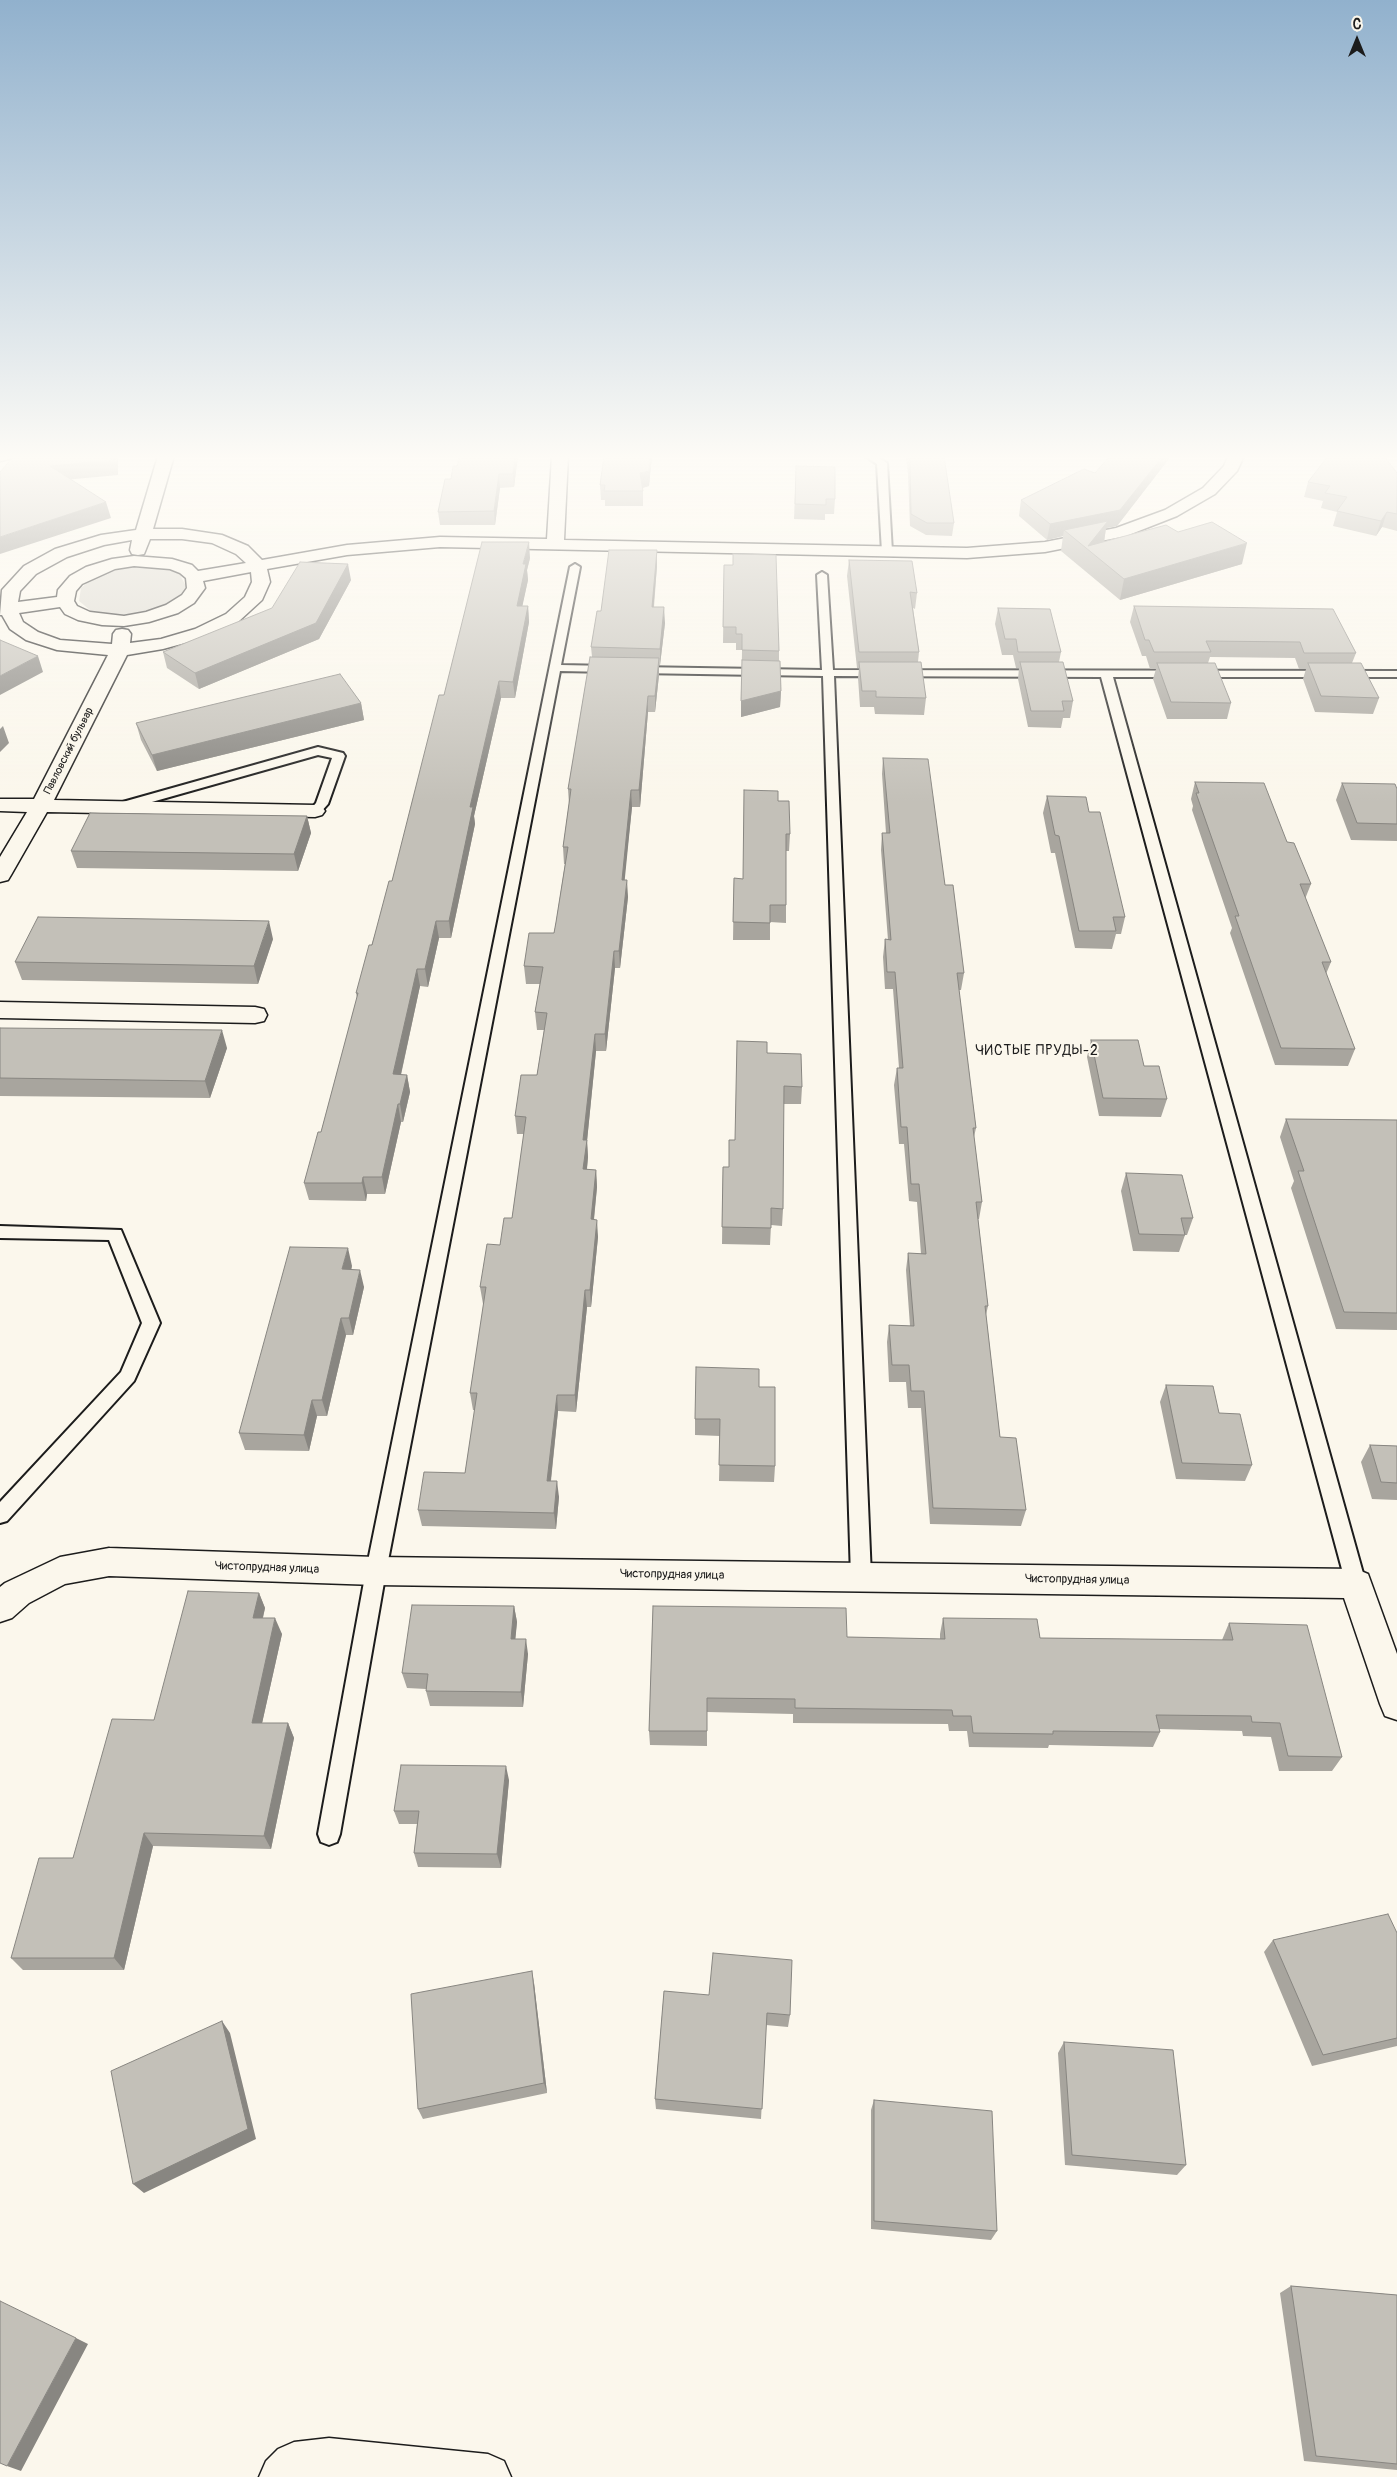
<!DOCTYPE html>
<meta charset="utf-8">
<style>
body{margin:0}
#map{position:relative;width:1397px;height:2477px;overflow:hidden;background:#fbf7ec;font-family:Pangolin,sans-serif}
canvas{display:block}
.north{position:absolute;left:1332px;top:15px;width:50px;height:50px;-webkit-text-stroke:4px #fbf7ec;paint-order:stroke;rotate:0deg;font-size:14px;font-weight:700;line-height:20px;text-align:center;color:#1c1c1c}
.north::after{content:'';display:block;margin:auto;width:18px;height:22px;background:#1c1c1c;clip-path:polygon(50% 0,100% 100%,50% 72%,0 100%)}
</style>
<div id="map">
<canvas width="1397" height="2477"></canvas>
<div class="north">С</div>
</div>
<script>
const c = document.querySelector('canvas').getContext('2d');
c.lineJoin = 'round';
function paint(path, color) {
  c.fillStyle = color;
  c.fill(path, 'evenodd');
}
function shape(rows) {
  const path = new Path2D();
  for (const r of rows) {
    path.moveTo(r[0], r[1]);
    for (let i = 2; i < r.length; i += 2) path.lineTo(r[i], r[i + 1]);
  }
  return path;
}
function trace(path, color, width, dash) {
  c.strokeStyle = color;
  c.lineWidth = width;
  c.lineCap = dash ? 'butt' : 'round';
  c.setLineDash(dash || []);
  c.stroke(path);
}
function label(font, color, halo, rows, align = 'center') {
  c.font = font + ' Pangolin,sans-serif';
  c.lineWidth = 4;
  c.setLineDash([]);
  c.textBaseline = 'middle';
  c.strokeStyle = halo;
  c.fillStyle = color;
  for (const [text, x, y, turn = 0] of rows) {
    c.save();
    c.translate(x, y);
    c.rotate((+turn || 0) * Math.PI / 180);
    c.textAlign = isNaN(turn) ? turn : align;
    if (halo) c.strokeText(text, 0, 0);
    c.fillText(text, 0, 0);
    c.restore();
  }
}
const green = shape([
 [135,566,162,567,180,575,186,586,184,593,169,605,129,615,115,616,91,611,79,601,81,588,88,582,109,572]
]);
const service = shape([
 [865,456,875,456,887,463,892,552,887,555,882,552,877,464,865,456],
 [575,564,580,567,561,665,610,666,616,669,610,672,560,671,386,1571,340,1834,337,1842,329,1845,321,1842,318,1834,366,1571,570,567,575,564],
 [822,572,827,575,833,670,1397,671,1397,677,1113,677,1366,1584,1363,1590,1356,1593,1349,1590,1346,1584,1101,677,834,676,871,1577,868,1583,861,1586,854,1583,851,1577,823,676,637,673,631,670,637,667,822,670,817,575,822,572],
 [318,747,343,753,345,756,328,804,319,814,311,814,309,811,316,803,332,758,318,755,120,811,116,812,110,808,112,805,318,747],
 [0,1226,121,1230,160,1323,134,1381,7,1521,0,1523,0,1502,121,1372,142,1323,109,1240,0,1238,0,1226]
]);
const minor = shape([
 [0,456,13,456,10,459,0,461,0,456],
 [158,456,174,456,153,529,182,529,222,535,248,546,262,560,347,545,440,537,547,539,552,456,568,456,564,540,967,548,1045,542,1116,528,1165,510,1203,488,1224,466,1228,456,1244,456,1237,471,1215,494,1177,516,1126,536,1045,552,967,558,440,547,347,555,267,569,270,582,262,600,238,622,207,637,163,649,127,655,54,800,315,805,322,807,325,811,322,815,315,817,47,812,11,875,8,880,0,882,0,857,27,812,0,811,0,799,34,799,108,655,57,650,26,640,10,629,2,615,0,615,2,590,24,566,55,549,101,535,136,530,158,456],
 [150,539,182,539,212,543,236,554,246,563,198,571,192,565,172,559,134,556,112,559,86,567,70,576,58,590,57,597,18,602,20,591,36,574,67,557,104,545,132,540,130,550,132,554,138,555,144,554,150,539],
 [134,566,170,569,180,573,186,578,187,588,182,595,166,605,146,612,124,616,90,612,77,606,74,601,76,591,82,584,115,569,134,566],
 [251,572,252,582,245,597,226,614,195,629,161,639,130,643,131,634,128,630,122,629,116,630,113,634,112,644,60,640,38,632,23,622,19,613,60,607,65,614,78,620,102,625,124,626,149,622,178,613,194,603,205,588,203,581,251,572],
 [0,1002,255,1007,264,1009,267,1015,264,1021,255,1023,0,1018,0,1002],
 [109,1548,376,1557,1356,1569,1368,1574,1397,1654,1397,1720,1385,1716,1380,1704,1344,1598,376,1585,109,1576,65,1584,29,1603,12,1618,0,1622,0,1587,5,1583,60,1557,109,1548],
 [329,2438,488,2454,504,2461,511,2477,259,2477,266,2461,278,2449,294,2442,329,2438]
]);
const wall = shape([
 [518,456,514,487,500,488,495,525,440,525,438,512,451,479,457,466],
 [604,456,652,456,649,486,643,488,643,506,605,506,605,500,601,500,600,485],
 [906,456,944,456,954,523,952,536,926,535,910,526,908,475],
 [1168,460,1117,526,1106,528,1104,542,1178,532,1242,564,1120,600,1061,551,1063,536,1047,540,1019,516,1021,500,1095,473],
 [796,466,835,499,834,514,825,514,825,520,794,519],
 [1397,473,1397,531,1382,527,1376,536,1333,526,1337,512,1321,508,1323,501,1304,497,1308,482],
 [657,550,657,566,654,607,665,623,660,665,659,665,659,675,655,712,648,712,640,807,632,807,624,880,628,897,620,968,615,968,606,1051,596,1051,587,1141,588,1157,587,1169,596,1170,597,1187,594,1220,598,1237,591,1307,587,1307,576,1412,558,1411,551,1481,559,1497,556,1529,422,1526,418,1510,465,1473,475,1410,473,1410,470,1393,484,1304,483,1304,480,1287,500,1245,512,1218,524,1134,517,1134,515,1116,537,1075,544,1030,537,1030,535,1012,540,984,526,984,524,966,554,933,556,922,565,864,564,864,563,847,569,804,568,789,592,657,591,647,601,611],
 [530,558,527,570,528,580,522,606,528,606,529,622,515,698,501,698,474,816,475,824,451,938,439,938,428,987,420,986,401,1075,407,1075,410,1092,403,1122,401,1122,385,1194,367,1194,366,1201,309,1200,304,1183,321,1132,357,998,356,993,392,881,444,695],
 [849,560,917,593,915,609,913,608,919,652,918,662,926,698,924,715,875,714,874,707,860,707,858,678,859,668,857,668,847,576],
 [724,565,779,651,779,661,781,691,780,707,741,717,742,650,736,650,736,643,723,643],
 [351,580,319,639,199,689,167,668,163,652],
 [1134,606,1356,653,1352,663,1379,698,1373,714,1315,712,1303,679,1306,669,1299,669,1295,658,1210,657,1208,663,1231,703,1227,719,1167,719,1153,679,1156,669,1150,669,1146,656,1142,656,1130,622],
 [998,608,1061,652,1059,662,1073,701,1070,718,1063,718,1061,728,1028,727,1018,679,1019,668,1016,668,1013,655,1002,655,995,624],
 [361,703,364,720,157,771,141,740,136,723],
 [883,758,945,885,964,973,961,990,959,990,976,1128,974,1137,982,1202,979,1219,978,1219,988,1306,986,1315,1000,1437,1026,1510,1021,1526,930,1524,921,1408,908,1408,906,1382,889,1382,887,1342,889,1325,910,1326,906,1270,908,1253,921,1254,917,1202,909,1201,904,1144,899,1144,894,1085,897,1068,899,1068,893,989,885,989,883,957,885,939,888,940,881,850,882,833,886,833,882,774],
 [1195,782,1287,842,1311,884,1305,899,1331,962,1326,974,1355,1049,1348,1066,1275,1065,1230,933,1232,928,1192,810,1193,806,1191,799],
 [1342,783,1397,789,1397,841,1351,840,1336,800],
 [1047,796,1089,812,1125,917,1121,934,1116,934,1112,949,1075,948,1055,853,1051,853,1043,813],
 [778,801,790,834,789,851,786,851,786,923,770,922,770,940,733,940,734,878,743,879],
 [307,816,311,833,298,871,77,868,71,851],
 [273,939,258,984,22,980,15,962],
 [0,1028,227,1048,210,1098,0,1096],
 [1091,1040,1144,1066,1167,1099,1161,1117,1099,1116,1087,1057],
 [767,1053,802,1087,801,1104,783,1104,783,1209,782,1226,771,1225,770,1245,722,1244,723,1167,729,1167,735,1140],
 [1286,1119,1397,1120,1397,1330,1336,1329,1291,1188,1294,1181,1280,1137],
 [1126,1173,1193,1218,1187,1235,1185,1235,1179,1252,1133,1251,1121,1191],
 [352,1266,351,1270,364,1287,353,1335,346,1335,327,1416,317,1416,309,1451,245,1450,239,1433],
 [1166,1385,1219,1413,1252,1465,1245,1481,1176,1479,1160,1402],
 [759,1387,775,1466,774,1482,719,1481,720,1436,695,1435,695,1419],
 [1370,1445,1397,1446,1397,1500,1372,1499,1361,1462],
 [259,1593,265,1608,263,1618,282,1634,262,1723,288,1723,294,1738,271,1849,153,1846,124,1970,23,1970,11,1958,73,1858,154,1720],
 [514,1606,517,1622,515,1639,528,1654,523,1707,430,1706,426,1691,426,1689,407,1688,402,1673],
 [653,1606,847,1637,940,1639,940,1634,943,1618,1040,1638,1222,1640,1229,1623,1342,1757,1332,1771,1279,1771,1271,1737,1243,1736,1242,1731,1159,1729,1160,1732,1153,1747,1049,1745,1048,1748,969,1747,967,1731,949,1731,948,1724,793,1723,793,1714,707,1712,707,1746,650,1745,649,1731],
 [509,1780,501,1868,418,1867,414,1853,417,1824,399,1824,394,1811],
 [1397,1933,1397,2046,1312,2066,1264,1952,1273,1940],
 [534,1983,547,2093,423,2119,418,2109],
 [664,1991,790,2015,788,2027,766,2025,761,2119,656,2109,655,2099],
 [1064,2042,1186,2165,1177,2175,1065,2165,1058,2053],
 [874,2100,997,2231,991,2240,871,2229,871,2110],
 [1291,2286,1397,2295,1397,2470,1304,2461,1280,2293]
]);
const shadedWall = shape([
 [114,456,118,456,118,475,54,481,50,466],
 [515,456,518,456,514,487,513,474],
 [650,456,652,456,649,486,641,488,640,473],
 [1163,456,1169,456,1168,460,1117,526,1106,528,1104,542,1094,554,1064,530,1063,536,1047,540,1050,524],
 [499,474,500,488,495,525,494,511],
 [106,502,111,518,0,554,0,537],
 [1387,512,1382,527,1376,536,1381,521],
 [529,542,530,558,527,570,528,580,519,622,517,606,523,564],
 [1247,543,1242,564,1120,600,1124,579],
 [657,550,657,566,652,623,652,607],
 [348,564,351,580,319,639,199,689,195,673],
 [528,606,529,622,515,698,513,682],
 [664,607,665,623,660,665,660,649],
 [38,656,43,672,0,695,0,676],
 [659,658,659,675,655,712,655,696],
 [499,681,501,698,474,816,475,824,451,938,449,921,470,807],
 [781,691,780,707,741,717,741,701],
 [648,696,648,712,640,807,639,790],
 [361,703,364,720,157,771,152,755],
 [3,726,9,743,0,752,0,729],
 [631,790,632,807,623,897,622,880],
 [307,816,311,833,298,871,294,854],
 [627,880,628,897,620,968,619,951],
 [269,921,273,939,258,984,254,966],
 [436,921,439,938,428,987,425,969],
 [614,951,615,968,606,1051,605,1034],
 [417,969,420,986,397,1092,393,1074],
 [222,1030,227,1048,210,1098,205,1081],
 [595,1034,596,1051,587,1141,588,1157,585,1187,583,1169,583,1140],
 [407,1075,410,1092,403,1122,400,1104],
 [398,1104,401,1122,385,1194,382,1177],
 [596,1170,597,1187,592,1237,591,1219],
 [363,1177,367,1194,366,1201,362,1183],
 [597,1220,598,1237,591,1307,590,1290],
 [348,1248,352,1266,347,1287,342,1269],
 [360,1270,364,1287,353,1335,349,1318],
 [585,1290,587,1307,576,1412,575,1395],
 [341,1318,346,1335,327,1416,322,1400],
 [557,1395,558,1411,549,1497,547,1481],
 [312,1400,317,1416,309,1451,304,1435],
 [557,1481,559,1497,556,1529,554,1513],
 [259,1593,265,1608,259,1633,253,1618],
 [514,1606,517,1622,514,1654,511,1639],
 [275,1618,282,1634,259,1737,252,1723],
 [526,1639,528,1654,523,1707,521,1692],
 [288,1723,294,1738,271,1849,264,1836],
 [506,1766,509,1780,501,1868,497,1854],
 [144,1833,153,1846,124,1970,114,1958],
 [532,1971,534,1983,547,2093,544,2083],
 [222,2021,230,2033,256,2139,144,2193,133,2184],
 [76,2338,88,2344,21,2471,7,2466]
]);
const building = shape([
 [14,456,114,456,114,460,50,466,106,502,0,537,0,472,14,456],
 [460,456,515,456,513,474,499,474,494,511,438,512,445,479,451,479,453,466,457,466,460,456],
 [604,456,650,456,649,471,640,473,643,491,604,491,605,485,600,485,604,456],
 [909,456,944,456,954,523,927,523,911,514,910,463,909,456],
 [1110,456,1163,456,1120,510,1050,524,1021,500,1084,469,1095,473,1110,456],
 [1328,456,1384,456,1397,473,1397,514,1387,512,1381,521,1337,511,1347,497,1325,493,1330,486,1308,482,1328,456],
 [796,466,835,467,835,499,826,499,826,505,795,504,796,466],
 [1108,521,1088,546,1166,525,1178,532,1212,522,1247,543,1124,579,1064,530,1108,521],
 [482,542,529,542,523,564,526,564,517,606,528,606,513,682,499,681,470,807,473,807,449,921,436,921,425,969,417,969,393,1074,407,1075,400,1104,398,1104,382,1177,363,1177,362,1183,304,1183,318,1132,321,1132,358,993,356,993,369,945,372,945,389,881,392,881,439,695,444,695,482,542],
 [609,550,657,550,652,607,664,607,660,649,591,647,597,611,601,611,609,550],
 [733,554,776,555,779,651,742,650,742,634,736,634,736,627,723,627,724,565,733,565,733,554],
 [849,560,912,561,917,593,910,592,919,652,859,652,849,560],
 [300,562,348,564,316,623,195,673,163,652,272,608,300,562],
 [1134,606,1333,609,1356,653,1304,653,1300,642,1206,641,1211,652,1154,652,1149,640,1145,640,1134,606],
 [998,608,1050,609,1061,652,1018,652,1016,639,1005,639,998,608],
 [0,640,38,656,0,676,0,640],
 [590,657,659,658,655,696,648,696,639,790,631,790,622,880,627,880,619,951,614,951,605,1034,595,1034,583,1140,587,1140,583,1169,596,1170,591,1219,597,1220,590,1290,585,1290,575,1395,557,1395,547,1481,557,1481,554,1513,418,1510,424,1472,465,1473,477,1393,470,1393,486,1287,480,1287,487,1244,500,1245,504,1218,512,1218,526,1117,515,1116,521,1075,537,1075,547,1013,535,1012,543,967,524,966,529,933,554,933,556,922,568,847,563,847,571,789,568,789,590,657],
 [742,660,780,661,781,691,741,701,742,660],
 [859,662,921,662,926,698,876,697,876,691,862,691,859,662],
 [1020,662,1063,662,1073,701,1062,701,1064,711,1031,711,1020,662],
 [1157,663,1215,663,1231,703,1171,702,1157,663],
 [1308,663,1361,663,1379,698,1321,696,1308,663],
 [340,674,361,703,152,755,136,723,340,674],
 [883,758,928,759,945,885,953,885,964,973,957,973,976,1128,973,1128,982,1202,976,1202,988,1306,985,1306,1000,1437,1016,1438,1026,1510,933,1508,924,1391,911,1391,909,1365,892,1365,889,1325,914,1326,908,1253,926,1254,919,1184,911,1184,907,1127,901,1127,897,1068,903,1068,895,972,887,972,885,939,891,940,882,833,890,833,883,758],
 [1195,782,1264,783,1287,842,1294,843,1311,884,1300,884,1331,962,1322,962,1355,1049,1281,1048,1235,916,1239,916,1196,793,1199,793,1195,782],
 [1342,783,1395,784,1397,789,1397,824,1357,823,1342,783],
 [744,790,778,791,778,801,789,801,790,834,786,834,786,905,770,905,770,923,733,922,734,878,743,879,744,790],
 [1047,796,1086,797,1089,812,1100,812,1125,917,1113,917,1116,931,1079,931,1059,836,1055,835,1047,796],
 [90,813,307,816,294,854,71,851,90,813],
 [38,917,269,921,254,966,15,962,38,917],
 [0,1028,222,1030,205,1081,0,1078,0,1028],
 [1091,1040,1138,1040,1144,1066,1159,1066,1167,1099,1103,1098,1091,1040],
 [737,1041,767,1042,767,1053,801,1054,802,1087,784,1086,783,1209,771,1208,771,1228,722,1227,723,1167,729,1167,729,1140,735,1140,737,1041],
 [1286,1119,1397,1120,1397,1313,1344,1312,1298,1171,1304,1171,1286,1119],
 [1126,1173,1182,1175,1193,1218,1181,1218,1185,1235,1139,1234,1126,1173],
 [290,1247,348,1248,342,1269,360,1270,349,1318,341,1318,322,1400,312,1400,304,1435,239,1433,290,1247],
 [696,1367,759,1369,759,1387,775,1387,775,1466,719,1465,720,1419,695,1419,696,1367],
 [1166,1385,1213,1386,1219,1413,1240,1414,1252,1465,1182,1463,1166,1385],
 [1370,1445,1397,1446,1397,1483,1381,1482,1370,1445],
 [188,1591,259,1593,253,1618,275,1618,252,1723,288,1723,264,1836,144,1833,114,1958,11,1958,39,1858,73,1858,112,1719,154,1720,188,1591],
 [412,1605,514,1606,511,1639,526,1639,521,1692,426,1691,428,1674,402,1673,412,1605],
 [653,1606,846,1608,847,1637,945,1639,943,1618,1037,1619,1040,1638,1233,1640,1229,1623,1307,1625,1342,1757,1288,1756,1280,1723,1252,1722,1251,1716,1156,1715,1160,1732,1053,1731,1053,1734,973,1733,971,1716,953,1716,952,1710,795,1708,795,1699,707,1698,707,1731,649,1731,653,1606],
 [401,1765,506,1766,497,1854,414,1853,419,1811,394,1811,401,1765],
 [1388,1914,1397,1933,1397,2038,1323,2055,1273,1940,1388,1914],
 [713,1953,792,1960,790,2015,767,2013,762,2109,655,2099,664,1991,709,1995,713,1953],
 [532,1971,544,2083,418,2109,411,1994,532,1971],
 [222,2021,248,2129,133,2184,111,2071,222,2021],
 [1064,2042,1173,2050,1186,2165,1072,2155,1064,2042],
 [874,2100,992,2111,997,2231,874,2221,874,2100],
 [1291,2286,1397,2295,1397,2464,1316,2456,1291,2286],
 [0,2301,76,2338,7,2466,0,2463,0,2301]
]);
const farStreetnames = [
 ["Павловский бульвар",69,751,-63]
];
const streetNames = [
 ["Чистопрудная улица",267,1568,2],
 ["Чистопрудная улица",672,1575,1],
 ["Чистопрудная улица",1077,1580,1]
];
const neighbourhoodNames = [
 ["ЧИСТЫЕ ПРУДЫ-2",1037,1051]
];
paint(green, '#dad7ce');
trace(service, '#1c1c1c', 4);
trace(minor, '#1c1c1c', 3);
paint(service, '#fbf7ec');
paint(minor, '#fbf7ec');
paint(wall, '#a8a59e');
paint(shadedWall, '#888681');
paint(building, '#c3c0b8');
trace(building, '#888681', 1);
const sky = c.createLinearGradient(0, 0, 0, 803);
sky.addColorStop(0, '#91b1cd');
sky.addColorStop(0.57, '#fdfbf6');
sky.addColorStop(1, '#fdfbf600');
c.fillStyle = sky;
c.fillRect(0, 0, 1397, 803);
label('11px', '#1c1c1c', '#fbf7ec', farStreetnames);
label('12px', '#1c1c1c', '#fbf7ec', streetNames);
c.letterSpacing = '1px';
label('14px', '#1c1c1c', '#fbf7ec', neighbourhoodNames);
c.letterSpacing = '0px';
</script>
